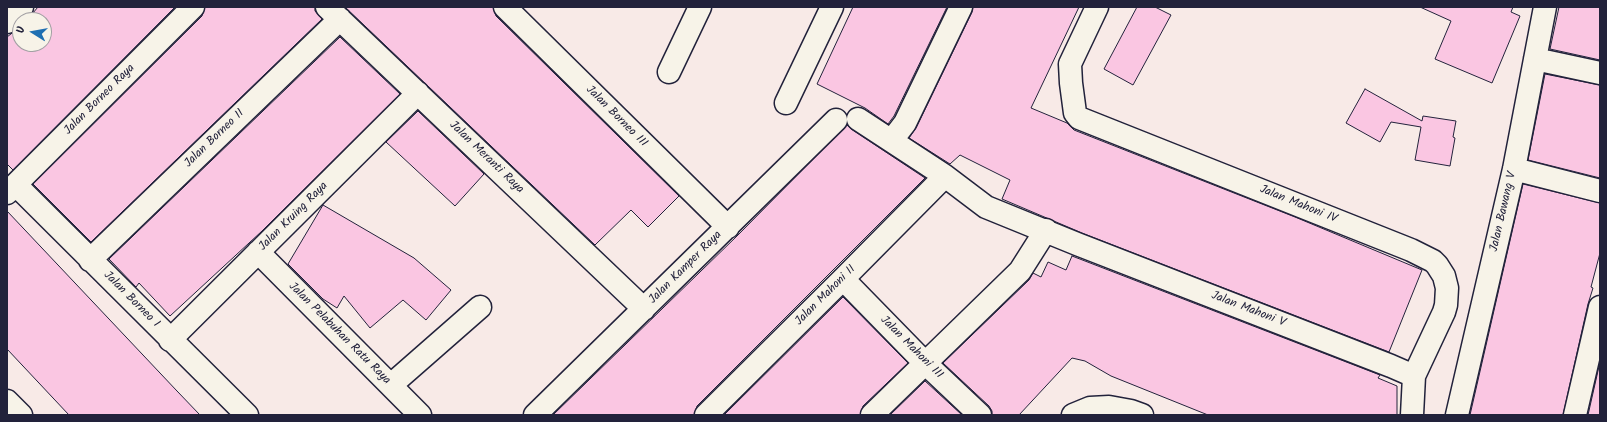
<!DOCTYPE html>
<style>
body{margin:0}
#map{position:relative;width:1607px;height:422px;overflow:hidden;background:#f8eae7;font-family:Kalam,sans-serif}
canvas{display:block}
.frame{position:absolute;inset:0;border:8px solid #22223b;pointer-events:none}
.north{position:absolute;left:12px;top:12px;width:40px;height:40px;box-sizing:border-box;background:#f7f3e8;border:1px solid #a29fa3;border-radius:50%;rotate:281deg;font-size:11px;font-weight:700;line-height:16px;text-align:center;color:#22223b}
.north::after{content:'';display:block;margin:auto;width:14px;height:18px;background:#1f6fb2;clip-path:polygon(50% 0,100% 100%,50% 72%,0 100%)}
</style>
<div id="map">
<canvas width="1607" height="422"></canvas>
<div class="frame"></div>
<div class="north">U</div>
</div>
<script>
const c = document.querySelector('canvas').getContext('2d');
c.lineJoin = 'round';
function paint(path, color) {
  c.fillStyle = color;
  c.fill(path, 'evenodd');
}
function shape(rows) {
  const path = new Path2D();
  for (const r of rows) {
    path.moveTo(r[0], r[1]);
    for (let i = 2; i < r.length; i += 2) path.lineTo(r[i], r[i + 1]);
  }
  return path;
}
function trace(path, color, width, dash) {
  c.strokeStyle = color;
  c.lineWidth = width;
  c.lineCap = dash ? 'butt' : 'round';
  c.setLineDash(dash || []);
  c.stroke(path);
}
function label(font, color, halo, rows, align = 'center') {
  c.font = font + ' Kalam,sans-serif';
  c.lineWidth = 3;
  c.setLineDash([]);
  c.textBaseline = 'middle';
  c.strokeStyle = halo;
  c.fillStyle = color;
  for (const [text, x, y, turn = 0] of rows) {
    c.save();
    c.translate(x, y);
    c.rotate((+turn || 0) * Math.PI / 180);
    c.textAlign = isNaN(turn) ? turn : align;
    if (halo) c.strokeText(text, 0, 0);
    c.fillText(text, 0, 0);
    c.restore();
  }
}
const building = shape([
 [38,7,175,7,13,170,7,164,7,37,20,27,20,44,44,44,44,20,27,20,38,7],
 [205,7,315,7,315,11,322,19,91,242,33,184,202,16,205,7],
 [345,7,493,7,496,16,679,196,648,227,631,210,595,245,345,7],
 [853,7,947,7,894,116,888,124,865,108,817,84,853,7],
 [973,7,1079,7,1031,108,1067,123,1074,130,1295,217,1422,270,1389,352,1082,233,1002,199,1010,180,960,155,950,164,909,138,916,128,972,12,973,7],
 [1137,7,1155,7,1171,15,1133,85,1104,69,1137,7],
 [1420,7,1513,7,1511,12,1520,16,1492,83,1435,59,1451,21,1420,7],
 [1559,7,1600,7,1600,60,1550,49,1559,7],
 [340,37,400,94,262,231,170,316,139,283,136,287,109,259,340,37],
 [1545,74,1600,85,1600,178,1528,160,1545,74],
 [1365,89,1422,121,1423,116,1456,121,1453,137,1455,138,1450,166,1415,160,1421,127,1391,122,1380,142,1346,123,1365,89],
 [418,111,484,174,455,206,386,142,418,111],
 [847,125,851,129,925,178,697,406,694,415,553,415,737,236,847,125],
 [1523,184,1600,203,1600,253,1591,287,1593,288,1588,304,1563,415,1470,415,1523,184],
 [323,205,414,258,451,290,426,320,403,300,370,328,344,296,337,308,323,299,288,264,323,205],
 [7,211,177,391,200,415,69,415,7,349,7,211],
 [1072,256,1380,375,1378,378,1397,386,1397,415,1208,415,1111,376,1085,361,1072,358,1019,415,992,415,992,411,989,406,943,363,1029,280,1033,273,1041,277,1048,262,1066,270,1072,256],
 [843,297,908,363,863,406,860,415,724,415,843,297],
 [1600,362,1600,415,1588,415,1600,362],
 [925,381,962,415,890,415,925,381]
]);
const minor = shape([
 [327,7,644,309],
 [505,7,728,227],
 [1097,7,1070,64,1071,83,1075,113,1079,118,1411,250,1433,261,1437,265,1444,276,1447,288,1446,305,1444,312,1414,376,1412,415],
 [7,22,22,7],
 [1535,59,1600,73],
 [669,72,700,7],
 [786,103,832,7],
 [858,119,945,176,986,207,1077,244,1391,366,1414,376],
 [892,140,905,123,961,7],
 [1514,169,1600,191],
 [16,185,247,415],
 [7,193,193,7],
 [258,252,420,415],
 [90,260,340,19],
 [843,279,926,364,980,415],
 [170,340,418,93],
 [391,385,480,307],
 [7,401,21,415],
 [535,415,836,120],
 [706,415,843,279,945,176],
 [872,415,1020,271,1046,230],
 [1073,415,1090,408,1109,407,1131,411,1142,415],
 [1457,415,1514,169,1545,7],
 [1575,415,1600,307]
]);
const streetNames = [
 ["Jalan Borneo Raya",100,100,-45],
 ["Jalan Borneo III",616,117,45],
 ["Jalan Borneo II",215,139,-44],
 ["Jalan Meranti Raya",486,158,44],
 ["Jalan Mahoni IV",1298,205,22],
 ["Jalan Bawang V",1504,212,-77],
 ["Jalan Kruing Raya",294,217,-45],
 ["Jalan Kamper Raya",686,268,-45],
 ["Jalan Mahoni II",826,296,-45],
 ["Jalan Borneo I",131,300,45],
 ["Jalan Mahoni V",1248,310,21],
 ["Jalan Pelabuhan Ratu Raya",339,334,45],
 ["Jalan Mahoni III",911,348,45]
];
paint(building, '#fac6e2');
trace(building, '#22223b', 1);
trace(minor, '#22223b', 25);
trace(minor, '#f7f3e8', 22);
label('12px', '#22223b', '#f7f3e8', streetNames);
</script>
